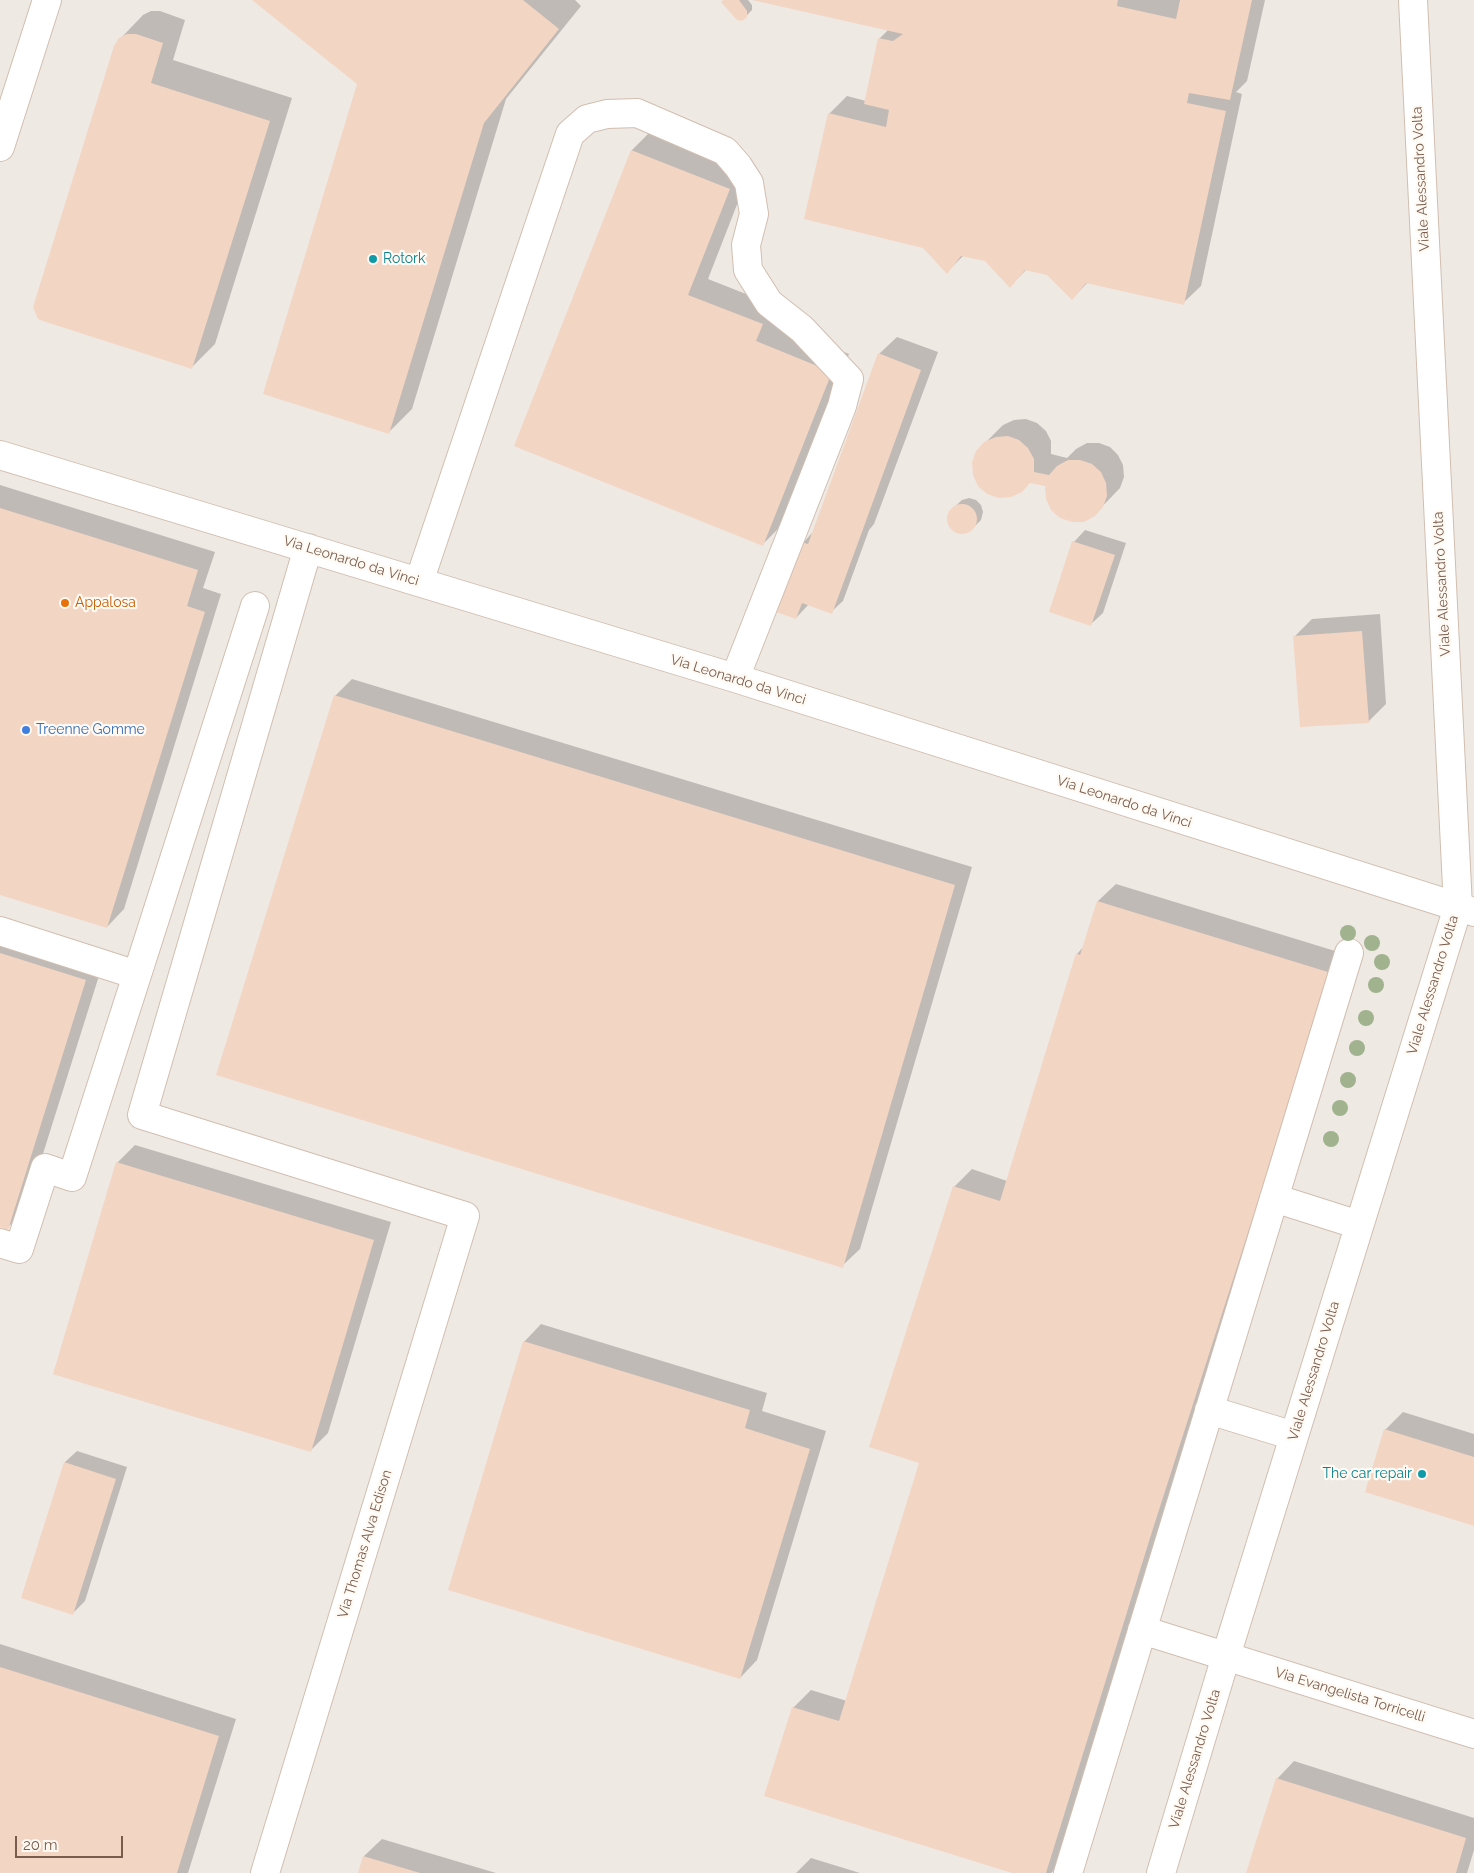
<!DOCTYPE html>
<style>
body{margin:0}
#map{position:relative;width:1474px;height:1873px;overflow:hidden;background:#fdf6ec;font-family:Raleway,sans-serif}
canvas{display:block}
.scale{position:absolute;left:15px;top:1836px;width:108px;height:22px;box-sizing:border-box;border:2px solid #7a5c4d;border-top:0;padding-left:6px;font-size:15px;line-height:18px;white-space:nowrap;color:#7a5c4d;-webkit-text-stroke:4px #fffaf3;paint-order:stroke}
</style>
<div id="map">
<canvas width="1474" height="1873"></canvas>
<div class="scale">20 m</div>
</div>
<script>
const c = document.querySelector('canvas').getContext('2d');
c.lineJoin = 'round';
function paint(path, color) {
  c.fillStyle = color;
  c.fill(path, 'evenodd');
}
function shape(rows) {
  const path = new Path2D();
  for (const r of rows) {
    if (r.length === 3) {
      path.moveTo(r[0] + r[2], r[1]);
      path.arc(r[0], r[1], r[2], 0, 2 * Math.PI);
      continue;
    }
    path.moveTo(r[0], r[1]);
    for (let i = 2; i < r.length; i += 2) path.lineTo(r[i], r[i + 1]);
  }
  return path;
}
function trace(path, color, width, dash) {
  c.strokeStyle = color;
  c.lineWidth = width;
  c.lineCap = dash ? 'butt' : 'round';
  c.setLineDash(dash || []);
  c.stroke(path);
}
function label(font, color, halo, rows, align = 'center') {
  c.font = font + ' Raleway,sans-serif';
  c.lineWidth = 4.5;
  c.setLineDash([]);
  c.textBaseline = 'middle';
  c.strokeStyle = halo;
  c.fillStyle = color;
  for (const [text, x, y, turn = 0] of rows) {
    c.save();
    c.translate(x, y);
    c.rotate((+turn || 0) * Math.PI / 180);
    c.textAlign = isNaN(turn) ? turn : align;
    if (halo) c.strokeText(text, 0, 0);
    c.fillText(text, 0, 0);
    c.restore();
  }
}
const industrial = shape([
 [0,0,1474,0,1474,1873,0,1873]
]);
const shadow = shape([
 [254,0,575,0,581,6,506,99,412,409,389,432,359,84],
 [724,0,748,0,752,5,752,10,746,16],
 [754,0,1265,0,1247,81,1236,92,1242,94,1201,286,1183,303,1088,282,1072,299,1048,274,1027,269,1010,286,986,260,964,255,947,272,829,114,847,96,866,101,879,39,889,29],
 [151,11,160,11,185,20,173,60,292,98,215,344,192,367,120,39,143,15],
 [655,127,752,166,708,279,779,307,772,324,849,354,780,527,763,544,515,446,632,150],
 [897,337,938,352,874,524,869,530,843,601,831,612,809,604,796,618,803,543,813,532,879,354],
 [1026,419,1037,423,1046,431,1051,441,1051,454,1067,458,1076,449,1087,443,1099,443,1110,447,1118,455,1123,465,1124,477,1120,488,1094,515,1046,485,985,443,1003,425,1014,420],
 [0,485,215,552,203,588,221,594,124,909,107,927,0,894],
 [969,498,976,500,981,505,983,512,981,520,970,531,962,533,955,531,950,526,948,519,950,511,962,500],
 [1085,530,1126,543,1103,613,1091,624,1074,542],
 [1380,614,1386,704,1368,722,1295,636,1312,619],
 [352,679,972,867,860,1249,842,1266,335,696],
 [1116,884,1345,954,1061,1864,1051,1873,1016,1873,793,1708,811,1690,847,1701,920,1462,954,1187,972,1169,1007,1181,1077,954,1084,946,1098,901],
 [0,930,103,963,25,1211,7,1228,0,1226],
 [135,1145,391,1222,328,1433,310,1451,54,1374,118,1162],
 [541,1324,767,1393,762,1411,826,1431,757,1660,740,1678,524,1342],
 [1403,1412,1474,1434,1474,1524,1385,1430],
 [77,1451,127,1467,85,1601,73,1613,65,1462],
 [0,1644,236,1719,188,1873,0,1873],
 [1294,1761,1474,1818,1474,1850,1467,1873,1247,1873,1277,1779],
 [382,1839,496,1873,359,1873,364,1856],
 [811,1858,860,1873,796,1873]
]);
const building = shape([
 [252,0,523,0,559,29,484,123,389,434,263,394,357,84],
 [723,0,739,0,747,11,747,17,742,21,737,20,721,2],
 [752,0,1118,0,1117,6,1176,19,1180,0,1252,0,1230,100,1189,93,1187,103,1226,111,1184,305,1086,283,1072,300,1047,275,1025,270,1010,288,985,261,961,256,947,274,923,248,804,219,828,113,886,127,889,110,864,104,878,38,893,41,903,34],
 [127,34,136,34,163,43,151,83,270,121,192,369,43,321,38,319,33,307,114,46,119,38],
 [631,150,730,189,688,295,763,324,756,341,832,372,763,546,514,446],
 [878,353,921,370,832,614,802,603,796,619,776,612,801,542,808,544],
 [1008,436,1019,440,1028,448,1034,459,1034,472,1049,475,1057,466,1068,460,1080,460,1092,464,1101,472,1106,483,1107,496,1103,507,1095,516,1084,522,1072,522,1060,518,1051,510,1046,499,1045,486,1030,483,1022,492,1011,497,999,498,987,494,978,486,973,475,972,462,976,451,984,442,996,437],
 [962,519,15],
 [0,508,198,570,187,606,205,612,107,928,0,895],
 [1072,541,1115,555,1091,626,1049,612],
 [1362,631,1369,723,1300,727,1293,636],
 [334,695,955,885,843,1268,216,1075],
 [1097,901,1328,972,1261,1192,1150,1538,1046,1873,1012,1873,764,1796,792,1707,839,1721,919,1463,869,1447,953,1186,1000,1201,1076,953,1080,955],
 [0,953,86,980,8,1230,0,1227],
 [116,1162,374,1240,311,1452,53,1374],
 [523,1341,750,1410,745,1428,810,1449,740,1679,448,1590],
 [1384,1429,1474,1457,1474,1526,1365,1492],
 [64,1462,116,1479,73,1615,21,1598],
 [0,1667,219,1736,177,1873,0,1873],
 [1276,1778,1466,1838,1456,1873,1246,1873],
 [363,1856,420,1873,358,1873]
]);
const minor = shape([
 [0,147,47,0],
 [0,455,735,678,1474,912],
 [419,582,570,134,587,119,607,114,637,113,725,151,738,166,749,183,754,214,746,245,748,270,769,303,802,329,849,379,842,406,735,678],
 [0,931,137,975,72,1177,45,1168,19,1249,0,1243],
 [137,975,255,606],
 [1274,1198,1359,1225],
 [1209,1410,1294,1436],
 [1142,1630,1474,1734],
 [265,1873,465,1216,142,1115,308,548],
 [1068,1873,1349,953],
 [1161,1873,1226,1656,1458,907,1413,0]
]);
const trees = [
 [1348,933],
 [1372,943],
 [1382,962],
 [1376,985],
 [1366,1018],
 [1357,1048],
 [1348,1080],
 [1340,1108],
 [1331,1139]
];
const markers = [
 [373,259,5,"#0f9aa8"],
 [65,603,5,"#e8710a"],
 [26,730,5,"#3f7fe0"],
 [1422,1474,5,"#0f9aa8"]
];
const streetNames = [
 ["Viale Alessandro Volta",1421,179,-93],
 ["Via Leonardo da Vinci",351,561,17],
 ["Viale Alessandro Volta",1442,584,-93],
 ["Via Leonardo da Vinci",738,680,17],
 ["Via Leonardo da Vinci",1124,802,18],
 ["Viale Alessandro Volta",1433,985,-73],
 ["Viale Alessandro Volta",1314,1371,-73],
 ["Via Thomas Alva Edison",365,1544,-73],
 ["Via Evangelista Torricelli",1350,1695,17],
 ["Viale Alessandro Volta",1195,1759,-73]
];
const cultureNames = [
 ["Rotork",383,259],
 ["The car repair",1412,1474,"right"]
];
const foodNames = [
 ["Appalosa",75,603]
];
const shopNames = [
 ["Treenne Gomme",36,730]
];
paint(industrial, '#efe9e4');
paint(shadow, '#0003');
paint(building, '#f3d5c3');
trace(minor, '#d1beb0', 30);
trace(minor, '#fff', 28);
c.fillStyle = '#a0b28e';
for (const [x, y] of trees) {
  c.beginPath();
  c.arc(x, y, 8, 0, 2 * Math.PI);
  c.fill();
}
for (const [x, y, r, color] of markers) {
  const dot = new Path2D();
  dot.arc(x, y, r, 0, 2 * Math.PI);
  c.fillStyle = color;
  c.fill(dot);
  trace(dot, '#fffaf3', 2);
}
label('14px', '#7a5c4d', '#fffaf3', streetNames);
label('14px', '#0d838f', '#fffaf3', cultureNames, 'left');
label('14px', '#c56008', '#fffaf3', foodNames, 'left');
label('14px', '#366cbe', '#fffaf3', shopNames, 'left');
</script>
